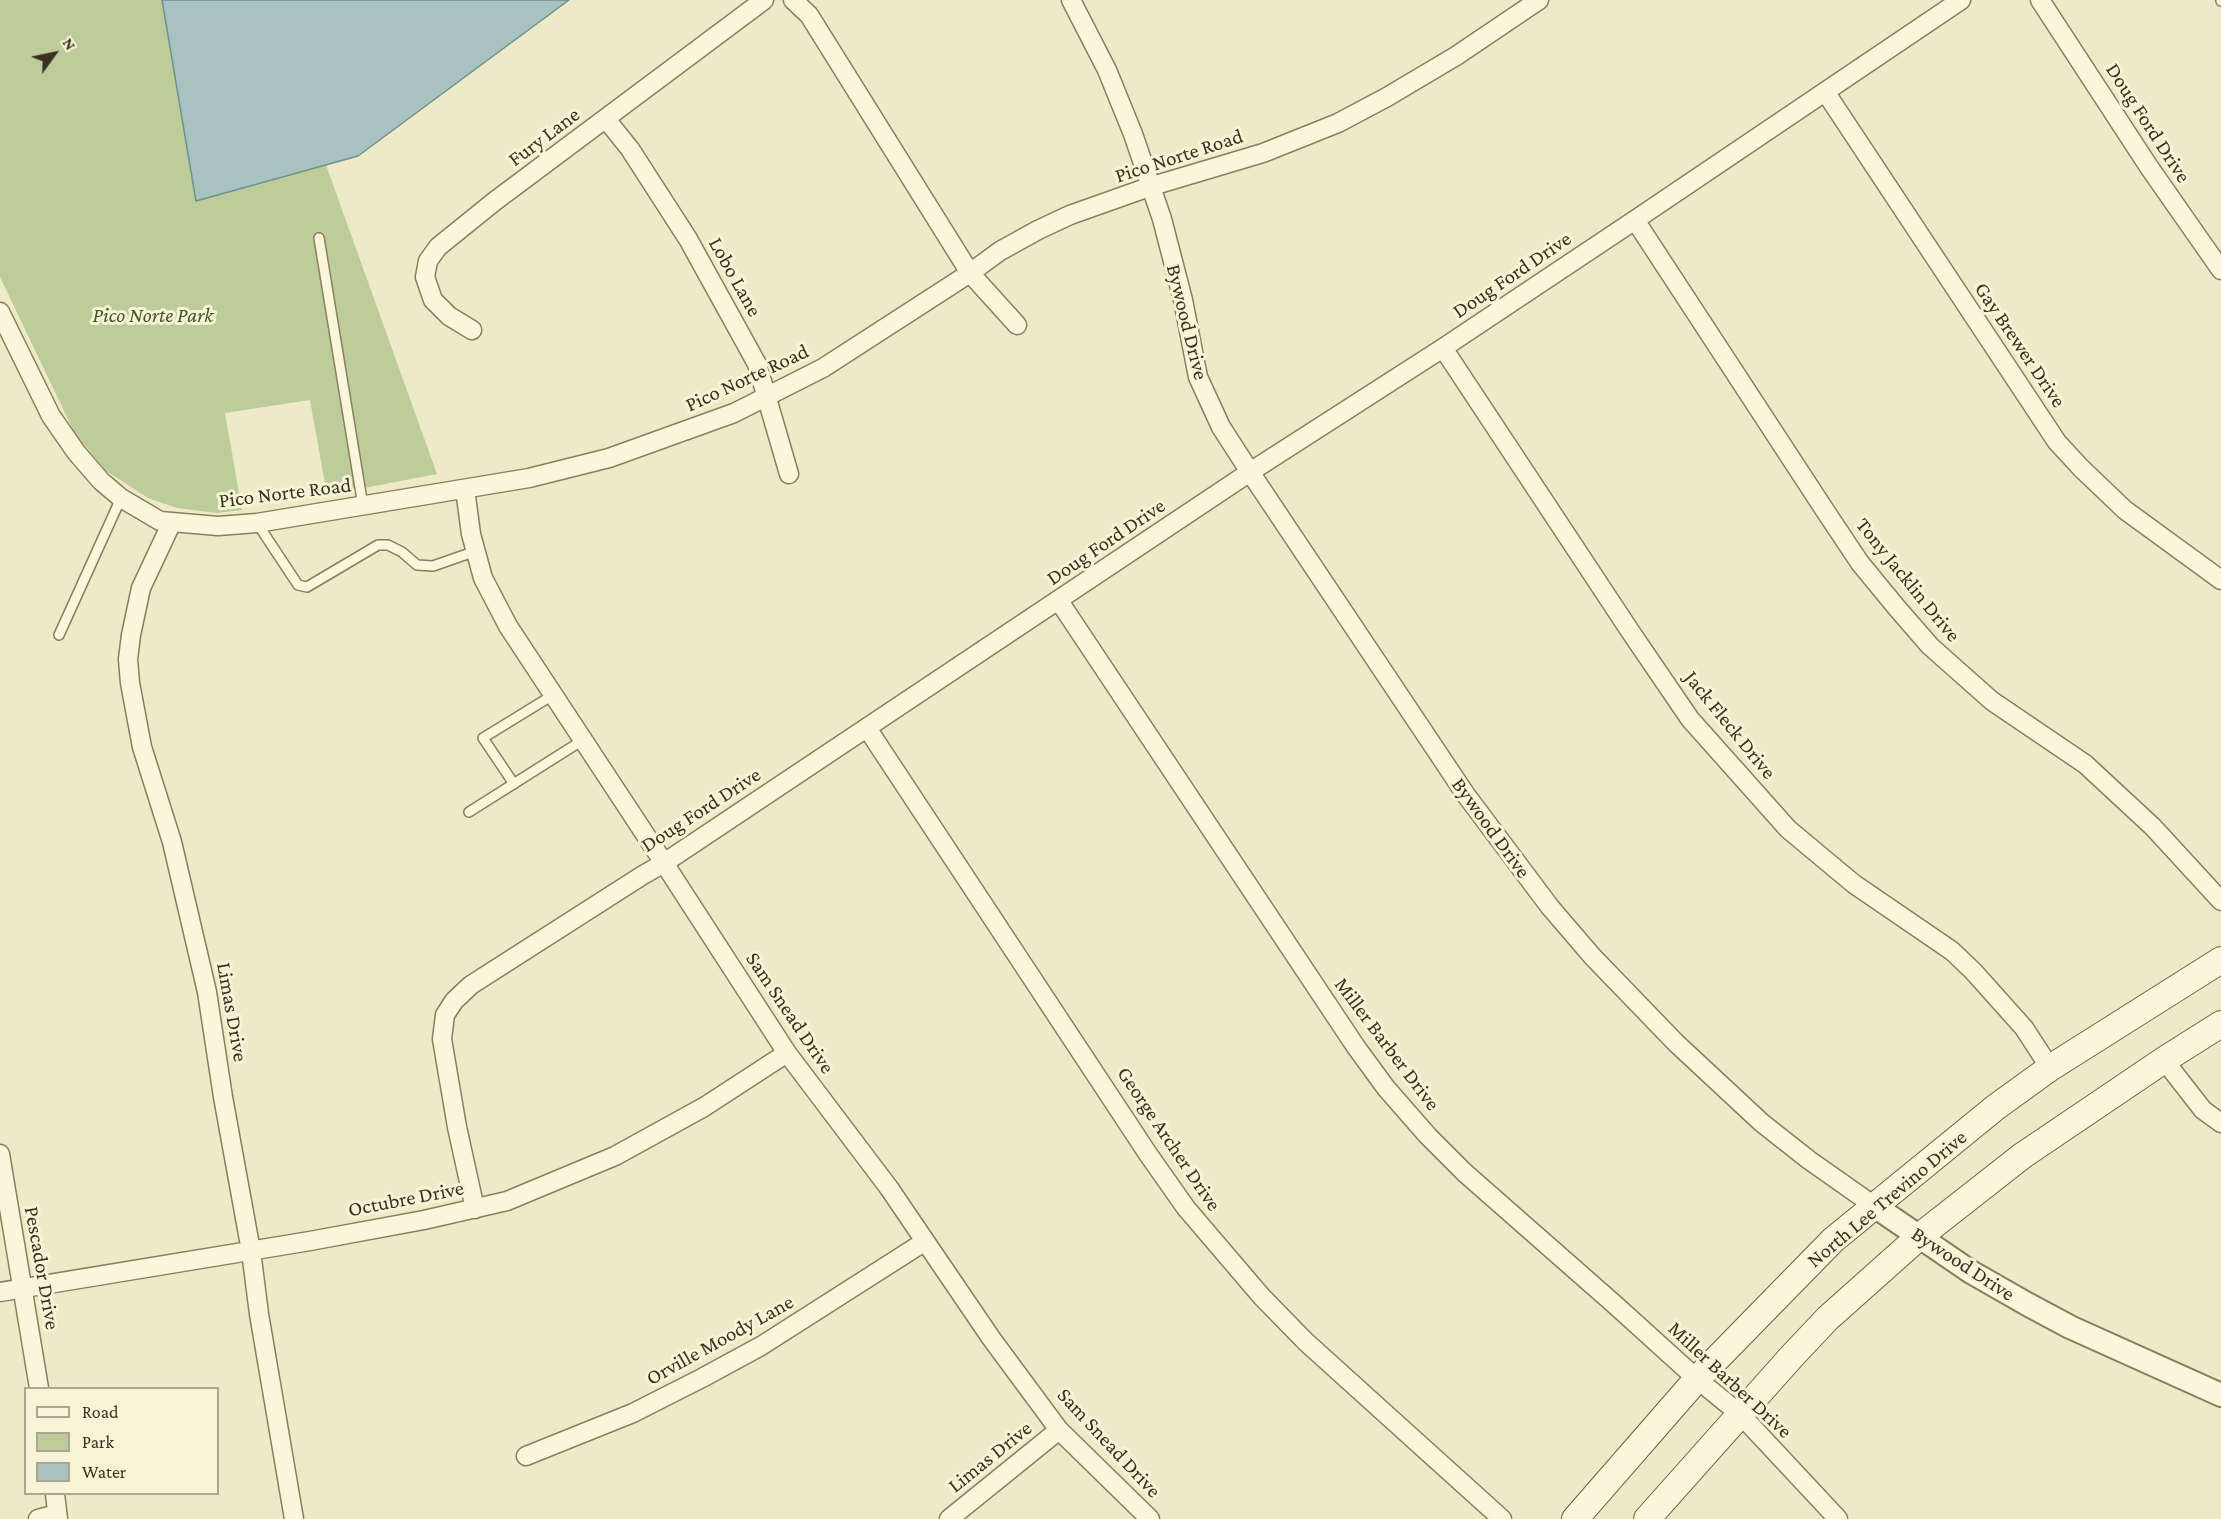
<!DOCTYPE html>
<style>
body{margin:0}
#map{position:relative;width:2221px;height:1519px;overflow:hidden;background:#eeeac7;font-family:"Crimson Pro",serif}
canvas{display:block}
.legend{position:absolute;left:24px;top:1387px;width:195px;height:108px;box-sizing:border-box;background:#f6f3d7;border:2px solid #aba68e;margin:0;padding:8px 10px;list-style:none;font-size:18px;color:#3a3220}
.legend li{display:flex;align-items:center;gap:12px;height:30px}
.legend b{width:30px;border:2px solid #aba68e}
.north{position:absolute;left:24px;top:24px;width:60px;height:60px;-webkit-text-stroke:4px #f6f3d7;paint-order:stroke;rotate:57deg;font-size:16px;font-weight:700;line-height:24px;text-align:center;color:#3a3220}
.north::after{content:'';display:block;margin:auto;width:21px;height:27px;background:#3a3220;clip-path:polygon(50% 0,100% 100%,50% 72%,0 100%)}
</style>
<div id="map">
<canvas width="2221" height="1519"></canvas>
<ul class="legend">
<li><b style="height:8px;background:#f9f6db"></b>Road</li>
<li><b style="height:16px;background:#bdcc9b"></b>Park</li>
<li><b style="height:16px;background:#a8c2c0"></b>Water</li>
</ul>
<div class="north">N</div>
</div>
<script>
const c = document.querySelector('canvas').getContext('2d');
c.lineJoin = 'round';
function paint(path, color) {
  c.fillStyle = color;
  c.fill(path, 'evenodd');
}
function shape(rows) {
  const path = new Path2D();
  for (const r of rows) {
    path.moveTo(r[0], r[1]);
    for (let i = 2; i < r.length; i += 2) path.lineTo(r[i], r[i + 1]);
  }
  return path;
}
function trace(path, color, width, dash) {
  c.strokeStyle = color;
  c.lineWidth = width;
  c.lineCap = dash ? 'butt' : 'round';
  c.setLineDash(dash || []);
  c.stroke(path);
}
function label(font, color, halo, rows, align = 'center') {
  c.font = font + ' "Crimson Pro",serif';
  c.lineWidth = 6;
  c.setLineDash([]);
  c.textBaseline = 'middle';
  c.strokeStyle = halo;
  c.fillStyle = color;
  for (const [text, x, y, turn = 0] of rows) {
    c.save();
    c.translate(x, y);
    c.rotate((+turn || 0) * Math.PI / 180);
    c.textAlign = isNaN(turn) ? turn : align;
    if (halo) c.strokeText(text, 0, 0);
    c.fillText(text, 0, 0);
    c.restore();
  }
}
const green = shape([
 [0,0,162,0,196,201,326,165,437,474,327,495,310,400,225,413,242,510,217,513,177,508,148,498,106,471,74,432,0,277]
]);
const water = shape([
 [162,0,569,0,358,156,196,201,162,0]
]);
const service = shape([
 [2221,0,2221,1],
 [319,238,363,506],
 [257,523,298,585,307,587,378,545,388,545,402,552,417,565,433,566,476,551],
 [59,635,121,498],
 [514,784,483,738,553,695],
 [469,812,583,740]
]);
const minor = shape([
 [793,0,809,15,970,273,1017,325],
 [1071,0,1107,70,1133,134,1162,219,1183,300,1198,377,1221,427,1250,472,1466,795,1550,907,1592,956,1676,1043,1762,1123,1809,1160,1873,1205],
 [2040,0,2149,167,2221,270],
 [1826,93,2057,442,2081,468,2125,510,2221,580],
 [606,119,630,149,688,239,757,364,789,474],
 [1635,220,1824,509,1860,563,1897,608,1930,646,1992,701,2085,764,2153,827,2221,901],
 [0,312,51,416,76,452,101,481,121,498,160,521,218,526,257,523,529,478,609,458,734,413,823,368,970,273,1000,251,1038,230,1070,215,1149,187,1263,153,1338,123,1387,97,1456,56,1539,0],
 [472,330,449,316,433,300,425,277,428,261,438,247,495,201,764,0],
 [1443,348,1630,631,1690,719,1788,829,1854,884,1952,951,1973,971,2024,1028,2050,1068],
 [465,489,471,534,483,578,508,626,664,863,787,1053,889,1188,991,1338,1059,1430,1150,1519],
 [172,522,141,588,131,635,128,659,130,683,142,747,172,842,207,992,223,1097,251,1251,259,1314,294,1519],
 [1059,601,1356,1047,1386,1088,1428,1136,1465,1173,1613,1303,1697,1379,1740,1414,1838,1519],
 [867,728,1148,1154,1186,1208,1262,1297,1306,1342,1502,1519],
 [2164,1060,2203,1110,2221,1123],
 [0,1154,39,1388],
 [475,1209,457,1127,442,1039,445,1015,454,1001,471,985,643,875,664,863,1250,472,1443,348,1635,220,1961,0],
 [0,1292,310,1241,424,1220,507,1201,615,1156,704,1107,787,1053],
 [526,1456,633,1413,702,1378,761,1346,924,1242],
 [55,1494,58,1519],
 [38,1519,57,1514],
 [949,1519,1059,1430]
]);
const tertiary = shape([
 [1873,1205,1971,1272,2027,1304,2070,1327,2221,1395]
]);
const secondary = shape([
 [1575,1519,1697,1379,1833,1240,1996,1107,2050,1068,2221,960],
 [1647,1519,1793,1355,1828,1318,1920,1236,2022,1156,2164,1060,2221,1024]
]);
const streetNames = [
 ["Doug Ford Drive",2148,123,57],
 ["Fury Lane",544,137,-37],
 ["Pico Norte Road",1179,156,-18],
 ["Doug Ford Drive",1512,275,-34],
 ["Lobo Lane",735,277,61],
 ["Bywood Drive",1187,322,76],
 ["Gay Brewer Drive",2020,345,56],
 ["Pico Norte Road",747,378,-25],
 ["Pico Norte Road",285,493,-7],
 ["Doug Ford Drive",1106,542,-34],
 ["Tony Jacklin Drive",1908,580,51],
 ["Jack Fleck Drive",1730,725,51],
 ["Doug Ford Drive",701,810,-33],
 ["Bywood Drive",1491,828,54],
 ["Limas Drive",232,1012,80],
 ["Sam Snead Drive",790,1013,56],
 ["Miller Barber Drive",1387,1044,53],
 ["George Archer Drive",1169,1139,56],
 ["Octubre Drive",406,1199,-11],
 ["North Lee Trevino Drive",1887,1199,-40],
 ["Bywood Drive",1963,1264,33],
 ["Pescador Drive",42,1268,80],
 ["Orville Moody Lane",720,1340,-29],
 ["Miller Barber Drive",1730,1380,43],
 ["Sam Snead Drive",1109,1443,47],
 ["Limas Drive",990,1457,-39]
];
const parkNames = [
 ["Pico Norte Park",153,316]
];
paint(green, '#bdcc9b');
paint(water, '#a8c2c0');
trace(water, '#6f918f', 1.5);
trace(service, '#8a7e5d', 12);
trace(minor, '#8a7e5d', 21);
trace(tertiary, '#8a7e5d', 26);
trace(secondary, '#6c5f40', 28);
trace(service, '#f9f6db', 9);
trace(minor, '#f9f6db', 18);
trace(tertiary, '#f9f6db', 22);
trace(secondary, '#f9f6db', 26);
label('21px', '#3a3220', '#f6f3d7', streetNames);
label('italic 21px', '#415727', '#f6f3d7', parkNames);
</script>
